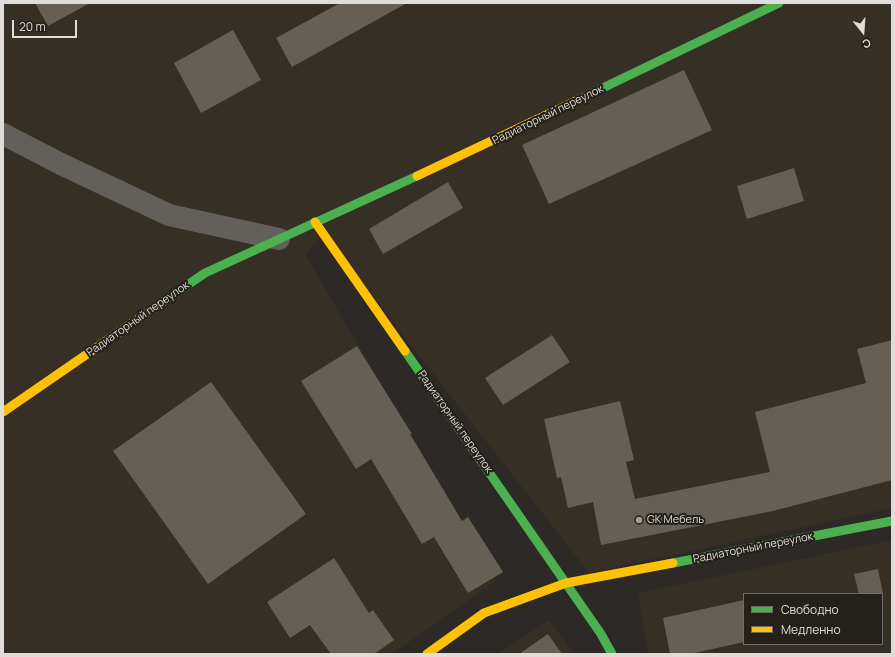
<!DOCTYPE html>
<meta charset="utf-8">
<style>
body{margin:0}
#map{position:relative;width:895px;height:657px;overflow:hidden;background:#2c2926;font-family:Manrope,sans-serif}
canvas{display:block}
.frame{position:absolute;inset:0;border:4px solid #dfddd9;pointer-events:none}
.legend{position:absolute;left:743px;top:593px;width:140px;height:52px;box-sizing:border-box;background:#24211b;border:1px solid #6f6c67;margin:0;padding:5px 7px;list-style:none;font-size:12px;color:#dfddd9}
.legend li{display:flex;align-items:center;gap:8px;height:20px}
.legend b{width:20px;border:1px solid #6f6c67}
.north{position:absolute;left:843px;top:12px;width:40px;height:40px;-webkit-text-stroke:3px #24211b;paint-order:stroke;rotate:163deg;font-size:11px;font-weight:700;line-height:16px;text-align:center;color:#dfddd9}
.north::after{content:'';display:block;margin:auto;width:14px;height:18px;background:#dfddd9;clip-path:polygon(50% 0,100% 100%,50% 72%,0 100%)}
.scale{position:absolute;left:12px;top:20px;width:65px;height:18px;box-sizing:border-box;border:2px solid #dfddd9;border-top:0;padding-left:5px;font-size:12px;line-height:14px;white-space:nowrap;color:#dfddd9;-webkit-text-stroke:3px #24211b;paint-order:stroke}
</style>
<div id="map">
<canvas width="895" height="657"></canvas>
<div class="frame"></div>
<ul class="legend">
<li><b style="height:5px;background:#4caf50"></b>Свободно</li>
<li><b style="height:5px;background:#ffc107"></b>Медленно</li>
</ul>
<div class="north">С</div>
<div class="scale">20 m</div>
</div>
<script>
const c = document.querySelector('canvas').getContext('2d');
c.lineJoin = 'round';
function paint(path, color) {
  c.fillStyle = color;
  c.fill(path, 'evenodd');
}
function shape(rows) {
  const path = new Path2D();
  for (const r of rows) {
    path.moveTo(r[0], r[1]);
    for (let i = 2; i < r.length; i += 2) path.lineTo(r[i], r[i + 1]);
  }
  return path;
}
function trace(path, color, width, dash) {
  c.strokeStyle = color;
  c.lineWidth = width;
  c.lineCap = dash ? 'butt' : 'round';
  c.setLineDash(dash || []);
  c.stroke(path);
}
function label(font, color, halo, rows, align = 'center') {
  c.font = font + ' Manrope,sans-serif';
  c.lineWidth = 4;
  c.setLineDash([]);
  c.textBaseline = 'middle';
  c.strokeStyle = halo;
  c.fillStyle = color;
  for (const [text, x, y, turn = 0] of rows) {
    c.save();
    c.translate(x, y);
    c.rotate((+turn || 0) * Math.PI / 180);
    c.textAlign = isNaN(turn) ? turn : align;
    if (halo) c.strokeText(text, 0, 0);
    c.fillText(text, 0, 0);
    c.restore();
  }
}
const built = shape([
 [3,3,892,3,892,508,589,573,324,234,305,254,496,581,392,654,3,654],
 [892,540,892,654,648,654,638,593],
 [744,594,882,594,882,644,744,644],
 [549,620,574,654,498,654]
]);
const building = shape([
 [35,3,90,3,48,26],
 [340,3,407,3,292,67,276,38],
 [233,30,261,80,201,113,174,63],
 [684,70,712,130,549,204,522,145],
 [794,168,804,201,747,219,737,186],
 [448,182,463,208,383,254,369,229],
 [552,335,570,362,503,405,485,378],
 [892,340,892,480,773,511,601,545,593,502,568,508,561,477,557,478,544,419,620,401,634,460,626,462,635,499,770,472,755,412,866,383,857,349],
 [357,346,412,434,410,434,462,521,468,517,503,572,468,593,434,537,422,544,371,459,356,469,301,381],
 [211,382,306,514,208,584,113,451],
 [334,558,369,613,373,610,394,640,374,654,331,654,310,625,290,638,267,602],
 [878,569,883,594,859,594,854,574],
 [744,600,744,642,690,654,670,654,663,618],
 [548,634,562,654,519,654]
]);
const street = shape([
 [3,134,61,164,169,215,279,239]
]);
const fast = shape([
 [580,99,779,3],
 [167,299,205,273,417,176],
 [405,351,601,634,612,654],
 [673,563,892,521]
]);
const slow = shape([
 [417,176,580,99],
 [315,222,405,351],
 [3,412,167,299],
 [427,654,484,613,566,583,673,563]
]);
const markers = [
 [639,520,4,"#a09e9a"]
];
const streetNames = [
 ["Радиаторный переулок",548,115,-26],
 ["Радиаторный переулок",138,319,-35],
 ["Радиаторный переулок",455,422,55],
 ["Радиаторный переулок",753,548,-11]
];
const poiNames = [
 ["GK Мебель",647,520]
];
paint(built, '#352f25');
paint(building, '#655f55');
trace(street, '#63605b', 22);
trace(fast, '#4caf50', 9);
trace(slow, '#ffc107', 9);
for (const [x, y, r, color] of markers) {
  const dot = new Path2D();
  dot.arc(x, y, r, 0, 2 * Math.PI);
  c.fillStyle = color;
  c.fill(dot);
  trace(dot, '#24211b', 1.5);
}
label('11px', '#dfddd9', '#24211b', streetNames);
label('11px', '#dfddd9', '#24211b', poiNames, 'left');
</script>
